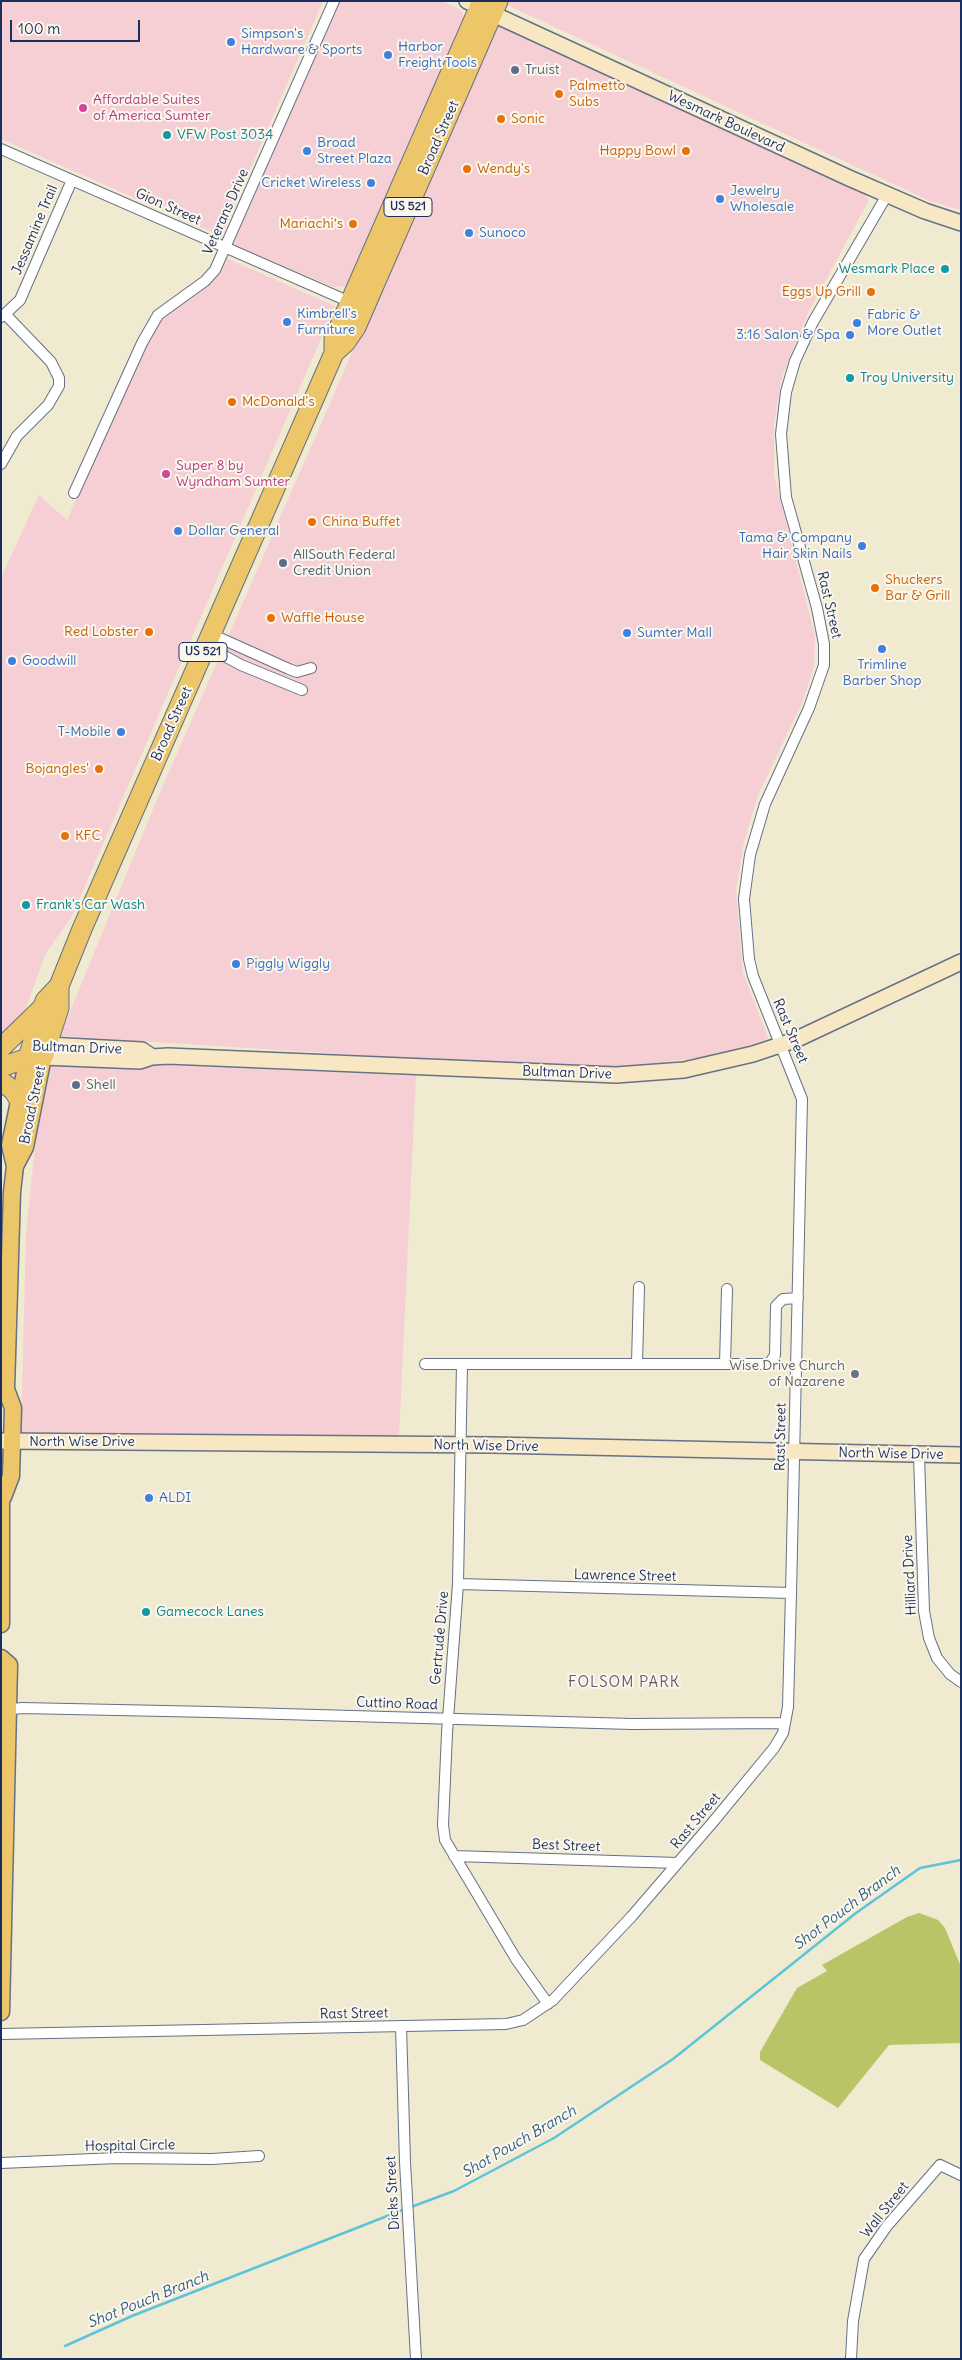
<!DOCTYPE html>
<meta charset="utf-8">
<style>
body{margin:0}
#map{position:relative;width:962px;height:2360px;overflow:hidden;background:#f0ead1;font-family:Delius,sans-serif}
canvas{display:block}
.frame{position:absolute;inset:0;border:2px solid #1b2f5e;pointer-events:none}
.scale{position:absolute;left:10px;top:20px;width:130px;height:22px;box-sizing:border-box;border:2px solid #1b2f5e;border-top:0;padding-left:6px;font-size:15px;line-height:18px;white-space:nowrap;color:#1b2f5e;-webkit-text-stroke:4px #fbf7ec;paint-order:stroke}
</style>
<div id="map">
<canvas width="962" height="2360"></canvas>
<div class="frame"></div>
<div class="scale">100 m</div>
</div>
<script>
const c = document.querySelector('canvas').getContext('2d');
c.lineJoin = 'round';
function paint(path, color) {
  c.fillStyle = color;
  c.fill(path, 'evenodd');
}
function shape(rows) {
  const path = new Path2D();
  for (const r of rows) {
    path.moveTo(r[0], r[1]);
    for (let i = 2; i < r.length; i += 2) path.lineTo(r[i], r[i + 1]);
  }
  return path;
}
function trace(path, color, width, dash) {
  c.strokeStyle = color;
  c.lineWidth = width;
  c.lineCap = dash ? 'butt' : 'round';
  c.setLineDash(dash || []);
  c.stroke(path);
}
function label(font, color, halo, rows, align = 'center') {
  c.font = font + ' Delius,sans-serif';
  c.lineWidth = 4;
  c.setLineDash([]);
  c.textBaseline = 'middle';
  c.strokeStyle = halo;
  c.fillStyle = color;
  for (const [text, x, y, turn = 0] of rows) {
    c.save();
    c.translate(x, y);
    c.rotate((+turn || 0) * Math.PI / 180);
    c.textAlign = isNaN(turn) ? turn : align;
    if (halo) c.strokeText(text, 0, 0);
    c.fillText(text, 0, 0);
    c.restore();
  }
}
const built = shape([
 [1,1,323,1,221,236,1,139],
 [340,1,442,1,461,10,465,21,348,286,333,287,233,245],
 [507,1,961,1,961,210,930,201,505,4],
 [496,23,865,194,869,200,808,313,782,376,774,423,774,475,815,636,814,666,803,701,758,795,744,842,736,890,743,973,768,1038,741,1053,623,1067,404,1058,60,1036,158,797],
 [224,257,335,306,72,916,46,953,23,1016,1,1039,1,578,39,495,67,520,152,325],
 [51,1060,416,1076,399,1436,21,1432,26,1232,38,1117]
]);
const green = shape([
 [919,1913,938,1920,945,1928,961,1967,961,2043,889,2045,838,2108,760,2060,760,2052,797,1988,827,1971,822,1965,907,1917]
]);
const stream = shape([
 [411,2207,454,2191,554,2138,673,2059,856,1913,920,1868,961,1860],
 [65,2346,132,2316,405,2209]
]);
const street = shape([
 [1,149,350,302],
 [5,314,20,300,72,180],
 [1,317,5,314,51,362,59,378,59,386,48,405,17,436,1,464],
 [74,493,142,343,158,315,205,281,215,270,334,1],
 [211,634,289,669,297,672,311,668],
 [206,646,241,665,302,690],
 [637,1363,639,1287],
 [425,1364,769,1364,775,1355,776,1306,783,1299,798,1298],
 [462,1364,458,1584,447,1733,443,1825,445,1840,516,1959,548,2004],
 [725,1364,727,1289],
 [919,1455,924,1611,929,1638,937,1658,950,1674,961,1682],
 [458,1584,791,1593],
 [4,1710,22,1708,212,1712,632,1724,785,1723],
 [454,1856,678,1863],
 [401,2026,405,2162,416,2359],
 [1,2034,506,2024,523,2020,553,2000,632,1916,713,1822,774,1748,783,1733,788,1707,791,1593,802,1099,753,976,749,959,744,899,750,855,765,804,809,708,824,665,824,644,817,608,786,497,781,434,786,392,795,361,813,322,887,195],
 [1,2163,117,2158,212,2159,259,2156],
 [851,2359,853,2321,864,2259,887,2226,940,2165,961,2175]
]);
const secondary = shape([
 [467,1,480,7],
 [493,14,849,178,925,211,961,223],
 [47,1045,142,1050,152,1057],
 [43,1057,140,1061,152,1057,168,1056,616,1075,684,1070,753,1054,795,1040,961,962],
 [1,1441,492,1445,961,1455]
]);
const primary = shape([
 [15,1166,10,1145,28,1058],
 [1,1492,1,1624],
 [3,1497,11,1476,13,1408,6,1389,12,1192,15,1166,25,1147,43,1057],
 [1,1658,9,1665,1,2012]
]);
const highway = shape([
 [334,353,334,339,482,1],
 [1,1048,41,1009],
 [28,1058,45,1001,59,986],
 [1,1067,28,1058,43,1057,59,1008,59,986,82,929,334,353,345,343,356,327,498,1],
 [1,1081,13,1090,18,1098]
]);
const markers = [
 [231,42,5,"#3f7fe0"],
 [388,55,5,"#3f7fe0"],
 [515,70,5,"#5c6f8a"],
 [559,94,5,"#e8710a"],
 [83,108,5,"#d1479c"],
 [501,119,5,"#e8710a"],
 [167,135,5,"#0f9aa8"],
 [307,151,5,"#3f7fe0"],
 [686,151,5,"#e8710a"],
 [467,169,5,"#e8710a"],
 [371,183,5,"#3f7fe0"],
 [720,199,5,"#3f7fe0"],
 [353,224,5,"#e8710a"],
 [469,233,5,"#3f7fe0"],
 [945,269,5,"#0f9aa8"],
 [871,292,5,"#e8710a"],
 [287,322,5,"#3f7fe0"],
 [857,323,5,"#3f7fe0"],
 [850,335,5,"#3f7fe0"],
 [850,378,5,"#0f9aa8"],
 [232,402,5,"#e8710a"],
 [166,474,5,"#d1479c"],
 [312,522,5,"#e8710a"],
 [178,531,5,"#3f7fe0"],
 [862,546,5,"#3f7fe0"],
 [283,563,5,"#5c6f8a"],
 [875,588,5,"#e8710a"],
 [271,618,5,"#e8710a"],
 [149,632,5,"#e8710a"],
 [627,633,5,"#3f7fe0"],
 [882,649,5,"#3f7fe0"],
 [12,661,5,"#3f7fe0"],
 [121,732,5,"#3f7fe0"],
 [99,769,5,"#e8710a"],
 [65,836,5,"#e8710a"],
 [26,905,5,"#0f9aa8"],
 [236,964,5,"#3f7fe0"],
 [76,1085,5,"#5c6f8a"],
 [855,1374,5,"#6b7280"],
 [149,1498,5,"#3f7fe0"],
 [146,1612,5,"#0f9aa8"]
];
const shields = [
 [408,207,48],
 [203,652,48]
];
const shieldNames = [
 ["US 521",408,207],
 ["US 521",203,652]
];
const shopNames = [
 ["Simpson's",241,34],
 ["Hardware & Sports",241,50],
 ["Harbor",398,47],
 ["Freight Tools",398,63],
 ["Broad",317,143],
 ["Street Plaza",317,159],
 ["Cricket Wireless",361,183,"right"],
 ["Jewelry",730,191],
 ["Wholesale",730,207],
 ["Sunoco",479,233],
 ["Kimbrell's",297,314],
 ["Furniture",297,330],
 ["Fabric &",867,315],
 ["More Outlet",867,331],
 ["3:16 Salon & Spa",840,335,"right"],
 ["Dollar General",188,531],
 ["Tama & Company",852,538,"right"],
 ["Hair Skin Nails",852,554,"right"],
 ["Sumter Mall",637,633],
 ["Goodwill",22,661],
 ["Trimline",882,665,"center"],
 ["Barber Shop",882,681,"center"],
 ["T-Mobile",111,732,"right"],
 ["Piggly Wiggly",246,964],
 ["ALDI",159,1498]
];
const serviceNames = [
 ["Truist",525,70],
 ["AllSouth Federal",293,555],
 ["Credit Union",293,571],
 ["Shell",86,1085]
];
const foodNames = [
 ["Palmetto",569,86],
 ["Subs",569,102],
 ["Sonic",511,119],
 ["Happy Bowl",676,151,"right"],
 ["Wendy's",477,169],
 ["Mariachi’s",343,224,"right"],
 ["Eggs Up Grill",861,292,"right"],
 ["McDonald's",242,402],
 ["China Buffet",322,522],
 ["Shuckers",885,580],
 ["Bar & Grill",885,596],
 ["Waffle House",281,618],
 ["Red Lobster",139,632,"right"],
 ["Bojangles'",89,769,"right"],
 ["KFC",75,836]
];
const hotelNames = [
 ["Affordable Suites",93,100],
 ["of America Sumter",93,116],
 ["Super 8 by",176,466],
 ["Wyndham Sumter",176,482]
];
const streetNames = [
 ["Wesmark Boulevard",726,122,25],
 ["Broad Street",439,138,-66],
 ["Gion Street",168,207,24],
 ["Veterans Drive",226,212,-66],
 ["Jessamine Trail",35,230,-67],
 ["Rast Street",829,605,77],
 ["Broad Street",172,724,-66],
 ["Rast Street",790,1031,67],
 ["Bultman Drive",77,1048,2],
 ["Bultman Drive",567,1073,2],
 ["Broad Street",33,1105,-78],
 ["Rast Street",781,1437,-89],
 ["North Wise Drive",82,1442],
 ["North Wise Drive",486,1446,1],
 ["North Wise Drive",891,1454,1],
 ["Hilliard Drive",910,1575,-93],
 ["Lawrence Street",625,1576,1],
 ["Gertrude Drive",440,1638,-85],
 ["Cuttino Road",397,1704,2],
 ["Rast Street",696,1821,-50],
 ["Best Street",566,1846,2],
 ["Rast Street",354,2014,-1],
 ["Hospital Circle",130,2146,-1],
 ["Dicks Street",393,2193,-93],
 ["Wall Street",885,2210,-51]
];
const cultureNames = [
 ["VFW Post 3034",177,135],
 ["Wesmark Place",935,269,"right"],
 ["Troy University",860,378],
 ["Frank's Car Wash",36,905],
 ["Gamecock Lanes",156,1612]
];
const worshipNames = [
 ["Wise Drive Church",845,1366],
 ["of Nazarene",845,1382]
];
const neighbourhoodNames = [
 ["FOLSOM PARK",624,1683]
];
const waterNames = [
 ["Shot Pouch Branch",847,1908,-37],
 ["Shot Pouch Branch",519,2142,-30],
 ["Shot Pouch Branch",148,2300,-22]
];
paint(built, '#f6cfd5');
paint(green, '#b8c466');
trace(stream, '#5dc3db', 2.5);
trace(street, '#667086', 12);
trace(secondary, '#667086', 18);
trace(primary, '#667086', 19);
trace(highway, '#667086', 21);
trace(street, '#fff', 10);
trace(secondary, '#f7e8c3', 15);
trace(primary, '#ecc669', 16);
trace(highway, '#ecc669', 19);
for (const [x, y, r, color] of markers) {
  const dot = new Path2D();
  dot.arc(x, y, r, 0, 2 * Math.PI);
  c.fillStyle = color;
  c.fill(dot);
  trace(dot, '#fbf7ec', 2);
}
for (const [x, y, w] of shields) {
  const box = new Path2D();
  box.roundRect(x - w / 2, y - 9.5, w, 19, 4);
  c.fillStyle = '#fbf7ec';
  c.fill(box);
  trace(box, '#1b2f5e', 1);
}
label('bold 12px', '#1b2f5e', null, shieldNames);
label('14px', '#366cbe', '#fbf7ec', shopNames, 'left');
label('14px', '#4e5e75', '#fbf7ec', serviceNames, 'left');
label('14px', '#c56008', '#fbf7ec', foodNames, 'left');
label('14px', '#b23c85', '#fbf7ec', hotelNames, 'left');
label('14px', '#1b2f5e', '#fbf7ec', streetNames);
label('14px', '#0d838f', '#fbf7ec', cultureNames, 'left');
label('14px', '#5b616d', '#fbf7ec', worshipNames, 'right');
c.letterSpacing = '1px';
label('15px', '#695a6f', '#fbf7ec', neighbourhoodNames);
c.letterSpacing = '0px';
label('italic 15px', '#2f5b84', '#fbf7ec', waterNames);
</script>
